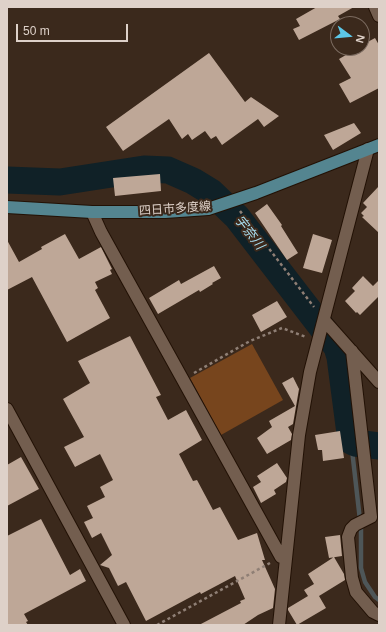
<!DOCTYPE html>
<meta charset="utf-8">
<style>
body{margin:0}
#map{position:relative;width:386px;height:632px;overflow:hidden;background:#3b291c;font-family:Arial,sans-serif}
canvas{display:block}
.frame{position:absolute;inset:0;border:8px solid #ded1c9;pointer-events:none}
.north{position:absolute;left:330px;top:16px;width:40px;height:40px;box-sizing:border-box;background:#3b291c;border:1px solid #7c6c61;border-radius:50%;rotate:106deg;font-size:11px;font-weight:700;line-height:16px;text-align:center;color:#ded1c9}
.north::after{content:'';display:block;margin:auto;width:14px;height:18px;background:#5cc7e8;clip-path:polygon(50% 0,100% 100%,50% 72%,0 100%)}
.scale{position:absolute;left:16px;top:24px;width:112px;height:18px;box-sizing:border-box;border:2px solid #ded1c9;border-top:0;padding-left:5px;font-size:12px;line-height:14px;white-space:nowrap;color:#ded1c9;-webkit-text-stroke:3px #3b291c;paint-order:stroke}
</style>
<div id="map">
<canvas width="386" height="632"></canvas>
<div class="frame"></div>
<div class="north">N</div>
<div class="scale">50 m</div>
</div>
<script>
const c = document.querySelector('canvas').getContext('2d');
c.lineJoin = 'round';
function paint(path, color) {
  c.fillStyle = color;
  c.fill(path, 'evenodd');
}
function shape(rows) {
  const path = new Path2D();
  for (const r of rows) {
    path.moveTo(r[0], r[1]);
    for (let i = 2; i < r.length; i += 2) path.lineTo(r[i], r[i + 1]);
  }
  return path;
}
function trace(path, color, width, dash) {
  c.strokeStyle = color;
  c.lineWidth = width;
  c.lineCap = dash ? 'butt' : 'round';
  c.setLineDash(dash || []);
  c.stroke(path);
}
function label(font, color, halo, rows, align = 'center') {
  c.font = font + ' Arial,"Noto Sans JP",sans-serif';
  c.lineWidth = 4;
  c.setLineDash([]);
  c.textBaseline = 'middle';
  c.strokeStyle = halo;
  c.fillStyle = color;
  for (const [text, x, y, turn = 0] of rows) {
    c.save();
    c.translate(x, y);
    c.rotate((+turn || 0) * Math.PI / 180);
    c.textAlign = isNaN(turn) ? turn : align;
    if (halo) c.strokeText(text, 0, 0);
    c.fillText(text, 0, 0);
    c.restore();
  }
}
const green = shape([
 [252,344,283,400,221,435,190,378]
]);
const stream = shape([
 [351,441,361,529,361,568,365,582,375,597,379,600]
]);
const river = shape([
 [7,180,60,182,144,169,168,170,193,181,211,192,237,217,337,347,340,357,351,441,355,443,379,446]
]);
const building = shape([
 [317,7,354,7,338,16,340,19,299,40,293,29,300,26,296,19],
 [375,38,379,45,379,88,350,103,339,84,351,78,339,59,358,48,362,48,362,45],
 [209,53,245,102,251,97,279,116,264,127,258,119,222,145,216,136,211,139,205,131,192,140,188,134,182,139,169,119,123,151,106,127],
 [354,123,361,133,333,150,324,135],
 [160,174,161,191,115,196,113,178],
 [379,186,379,233,362,217,364,216,361,213,367,207,363,203],
 [267,204,282,225,281,226,298,253,287,260,255,213],
 [65,234,79,259,101,247,112,269,110,270,112,274,95,282,98,288,95,290,110,318,67,342,32,277,7,290,7,240,19,262,42,249,41,247],
 [313,234,332,240,322,273,303,268],
 [214,266,221,278,212,283,213,284,200,292,199,290,158,314,149,298,179,280,181,284],
 [363,276,373,286,379,280,379,296,360,315,357,312,356,313,345,301,355,291,352,288],
 [277,301,287,317,261,332,252,315],
 [130,336,161,395,156,397,168,420,186,410,202,440,179,454,193,481,197,480,213,510,220,507,238,540,257,533,265,560,262,560,275,589,273,608,258,615,243,625,199,625,241,603,240,601,245,599,235,576,201,594,200,592,146,621,126,582,118,586,109,568,100,565,112,555,101,533,92,538,84,522,93,518,87,506,105,497,100,487,113,480,100,454,75,467,64,447,84,437,63,399,90,383,78,361],
 [293,377,299,389,293,424,288,427,292,434,291,440,267,454,257,438,272,427,269,421,295,406,282,383],
 [340,431,344,458,323,461,322,450,318,450,315,435],
 [21,457,39,489,7,506,7,465],
 [277,463,287,478,286,482,274,490,276,494,261,503,253,487,261,482,257,476],
 [41,519,70,575,80,569,86,581,24,614,28,621,26,622,28,625,7,625,7,536],
 [340,535,342,556,329,558,325,537],
 [334,557,344,574,345,580,319,596,326,608,297,625,288,610,288,608,308,596,304,590,314,584,308,574]
]);
const path = shape([
 [240,211,314,307],
 [194,373,250,341,282,328,306,337],
 [157,625,270,563]
]);
const street = shape([
 [375,7,379,16],
 [92,212,101,232,281,557,286,559],
 [324,320,379,382],
 [352,351,371,517,355,525,351,529,348,537,352,578,356,592,373,612,379,615],
 [7,409,124,625],
 [279,625,299,435,310,372,368,149]
]);
const primary = shape([
 [7,207,92,212,165,212,208,209,256,193,379,145]
]);
const streetNames = [
 ["四日市多度線",175,209,-4]
];
const waterNames = [
 ["宇奈川",249,233,52]
];
paint(green, '#77451d');
trace(stream, '#4e5658', 4.5);
trace(river, '#102127', 27);
paint(building, '#bea797');
trace(street, '#221105', 14);
trace(primary, '#221105', 14);
trace(path, '#8f7f75', 2.5, [3, 3]);
trace(street, '#735e4f', 12);
trace(primary, '#548590', 12);
label('12px', '#ded1c9', '#3b291c', streetNames);
label('italic 13px', '#a8dff2', '#3b291c', waterNames);
</script>
